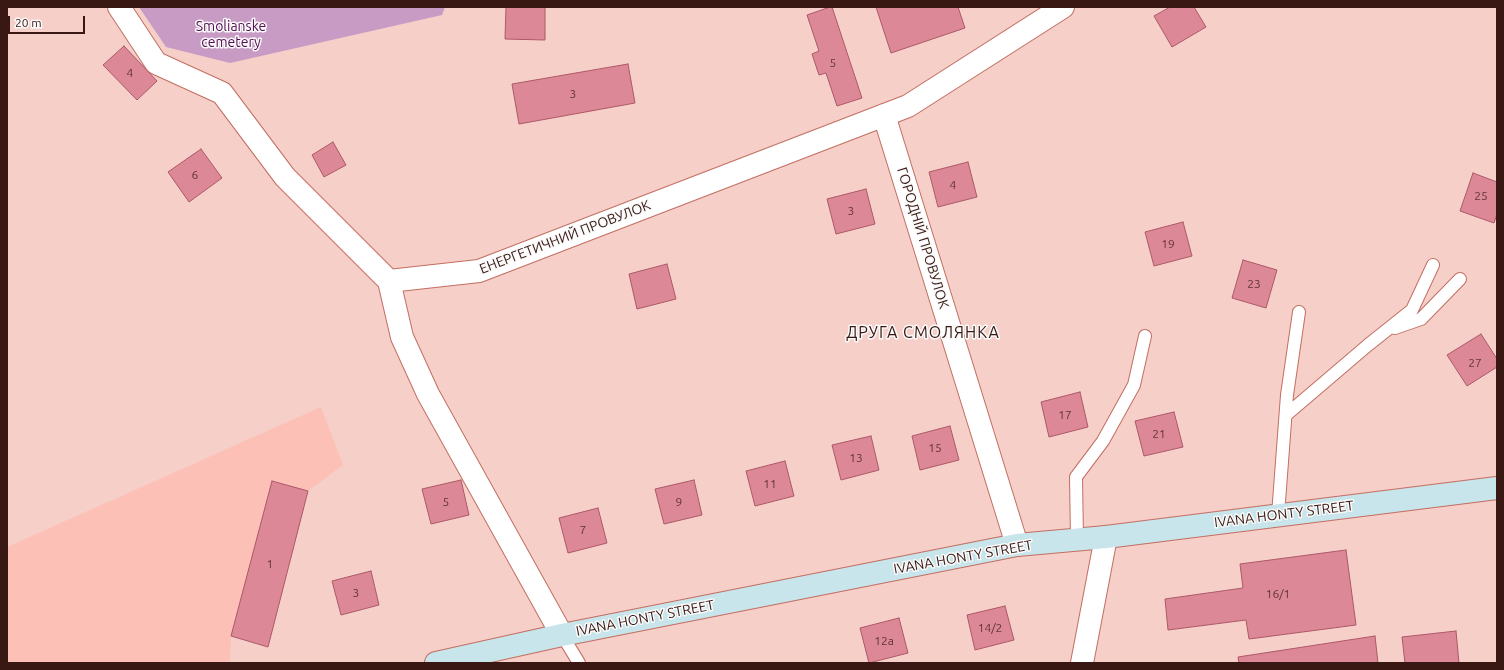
<!DOCTYPE html>
<meta charset="utf-8">
<style>
body{margin:0}
#map{position:relative;width:1504px;height:670px;overflow:hidden;background:#f5cfc8;font-family:Ubuntu,sans-serif}
canvas{display:block}
.frame{position:absolute;inset:0;border:8px solid #391813;pointer-events:none}
.scale{position:absolute;left:8px;top:16px;width:77px;height:18px;box-sizing:border-box;border:2px solid #391813;border-top:0;padding-left:5px;font-size:12px;line-height:14px;white-space:nowrap;color:#391813;-webkit-text-stroke:3px #fafafa;paint-order:stroke}
</style>
<div id="map">
<canvas width="1504" height="670"></canvas>
<div class="frame"></div>
<div class="scale">20 m</div>
</div>
<script>
const c = document.querySelector('canvas').getContext('2d');
c.lineJoin = 'round';
function paint(path, color) {
  c.fillStyle = color;
  c.fill(path, 'evenodd');
}
function shape(rows) {
  const path = new Path2D();
  for (const r of rows) {
    path.moveTo(r[0], r[1]);
    for (let i = 2; i < r.length; i += 2) path.lineTo(r[i], r[i + 1]);
  }
  return path;
}
function trace(path, color, width, dash) {
  c.strokeStyle = color;
  c.lineWidth = width;
  c.lineCap = dash ? 'butt' : 'round';
  c.setLineDash(dash || []);
  c.stroke(path);
}
function label(font, color, halo, rows, align = 'center') {
  c.font = font + ' Ubuntu,sans-serif';
  c.lineWidth = 3;
  c.setLineDash([]);
  c.textBaseline = 'middle';
  c.strokeStyle = halo;
  c.fillStyle = color;
  for (const [text, x, y, turn = 0] of rows) {
    c.save();
    c.translate(x, y);
    c.rotate((+turn || 0) * Math.PI / 180);
    c.textAlign = isNaN(turn) ? turn : align;
    if (halo) c.strokeText(text, 0, 0);
    c.fillText(text, 0, 0);
    c.restore();
  }
}
const built = shape([
 [321,407,343,465,308,491,268,647,231,636,230,663,7,663,7,547]
]);
const green = shape([
 [139,7,445,7,442,15,230,63,166,47]
]);
const building = shape([
 [506,7,545,7,545,40,505,39,506,7],
 [830,7,832,7,862,98,837,106,826,73,819,75,812,54,819,51,807,15,830,7],
 [876,7,958,7,965,28,891,53,876,7],
 [1170,7,1194,7,1206,27,1172,47,1154,16,1170,7],
 [124,46,157,81,137,100,103,65,124,46],
 [628,64,635,103,519,124,512,84,628,64],
 [333,142,346,165,324,177,312,155,333,142],
 [201,149,222,178,189,202,168,172,201,149],
 [968,162,977,197,938,207,929,172,968,162],
 [1473,173,1497,182,1497,214,1494,223,1460,211,1473,173],
 [866,189,875,224,836,234,827,199,866,189],
 [1183,222,1192,256,1154,266,1145,232,1183,222],
 [1243,260,1277,270,1266,308,1232,298,1243,260],
 [667,264,676,299,637,309,629,274,667,264],
 [1481,334,1497,359,1497,367,1467,386,1447,355,1481,334],
 [1080,392,1088,427,1049,437,1041,402,1080,392],
 [1174,412,1183,447,1144,456,1135,421,1174,412],
 [950,426,959,460,920,470,912,436,950,426],
 [871,436,879,470,841,480,832,445,871,436],
 [785,461,794,496,755,506,746,471,785,461],
 [461,480,469,515,431,524,422,489,461,480],
 [694,480,702,515,664,524,655,489,694,480],
 [272,481,308,491,268,647,231,636,272,481],
 [598,508,607,543,568,553,559,518,598,508],
 [1346,550,1356,625,1249,639,1246,620,1168,630,1165,599,1243,588,1240,564,1346,550],
 [371,571,379,605,341,615,332,581,371,571],
 [1005,606,1014,640,975,650,967,615,1005,606],
 [899,618,908,653,869,663,860,628,899,618],
 [1456,631,1459,663,1405,663,1402,637,1456,631],
 [1375,636,1378,663,1239,663,1238,657,1375,636]
]);
const lane = shape([
 [1395,328,1421,319,1460,279],
 [1286,415,1368,345,1412,310,1433,265],
 [1278,515,1287,395,1299,312],
 [1077,539,1076,477,1103,441,1134,385,1145,336],
 [562,635,579,663]
]);
const street = shape([
 [119,7,156,63,222,93,285,177,389,281],
 [884,115,1017,545],
 [389,281,479,271,908,106,1063,7],
 [389,281,402,337,428,394,562,635],
 [1082,663,1106,537]
]);
const secondary = shape([
 [436,663,562,635,1017,545,1106,537,1497,488]
]);
const numberNames = [
 ["5",833,63],
 ["4",130,73],
 ["3",573,94],
 ["6",195,175],
 ["4",953,185],
 ["25",1481,196],
 ["3",851,211],
 ["19",1168,244],
 ["23",1254,284],
 ["27",1475,363],
 ["17",1065,415],
 ["21",1159,434],
 ["15",935,448],
 ["13",856,458],
 ["11",770,484],
 ["5",446,502],
 ["9",679,502],
 ["7",583,530],
 ["1",270,564],
 ["3",356,593],
 ["16/1",1278,594],
 ["14/2",990,628],
 ["12а",884,641]
];
const parkNames = [
 ["Smolianske",231,26],
 ["cemetery",231,42]
];
const streetNames = [
 ["ЕНЕРГЕТИЧНИЙ ПРОВУЛОК",565,237,-21],
 ["ГОРОДНІЙ ПРОВУЛОК",923,238,73],
 ["IVANA HONTY STREET",1284,514,-7],
 ["IVANA HONTY STREET",963,557,-10],
 ["IVANA HONTY STREET",645,618,-11]
];
const quarterNames = [
 ["ДРУГА СМОЛЯНКА",923,333]
];
paint(built, '#fdc0b6');
paint(green, '#c79bc4');
paint(building, '#dc8896');
trace(building, '#ac5868', 1);
trace(lane, '#c36e62', 14);
trace(street, '#c36e62', 24);
trace(secondary, '#c36e62', 24);
trace(lane, '#fff', 12);
trace(street, '#fff', 22);
trace(secondary, '#c7e5ea', 22);
label('12px', '#623434', null, numberNames);
label('14px', '#560c54', '#fafafa', parkNames);
label('14px', '#391813', '#fafafa', streetNames);
c.letterSpacing = '1px';
label('16px', '#391813', '#fafafa', quarterNames);
c.letterSpacing = '0px';
</script>
